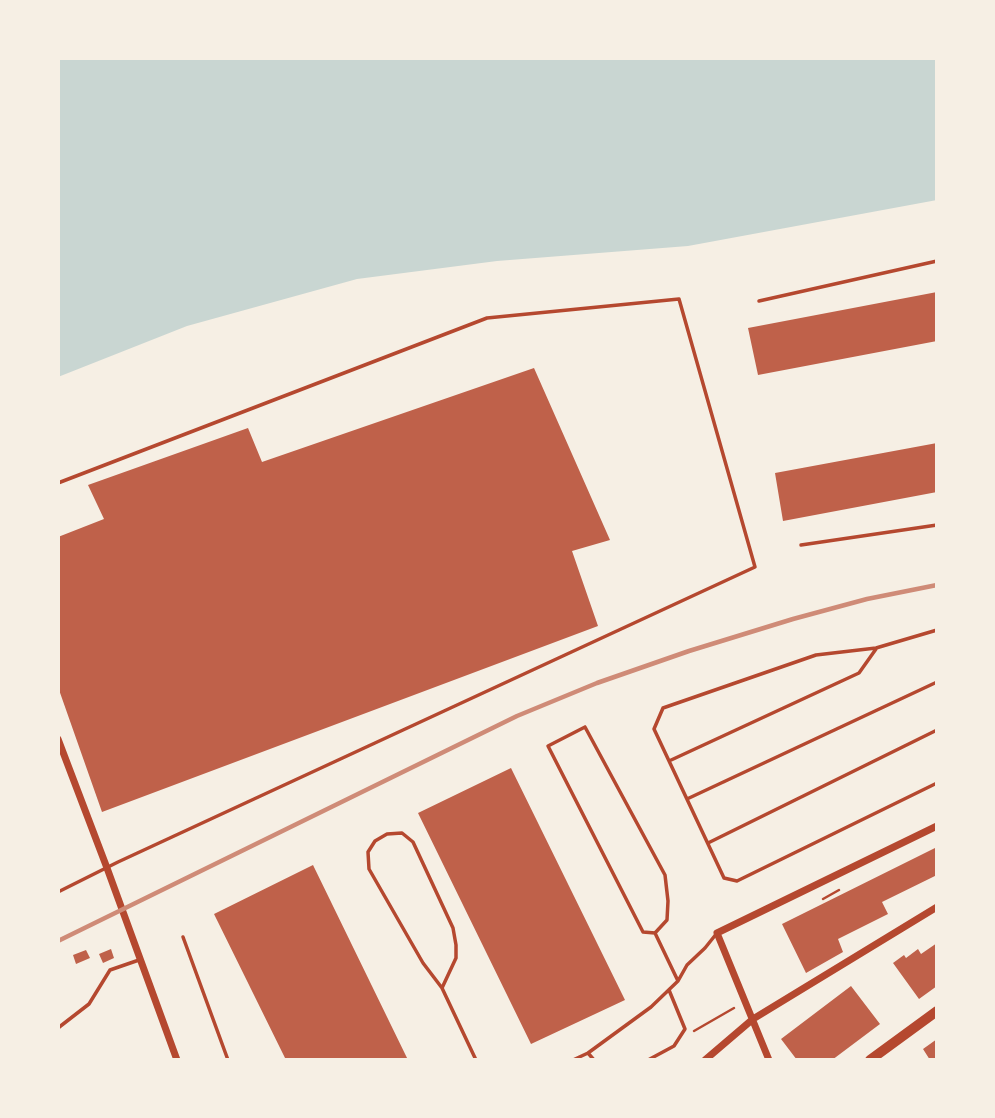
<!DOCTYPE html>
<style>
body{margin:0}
#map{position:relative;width:995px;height:1118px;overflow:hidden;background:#f6efe4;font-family:"IBM Plex Sans",sans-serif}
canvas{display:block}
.frame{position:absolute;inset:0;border:60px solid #f6efe4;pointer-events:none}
</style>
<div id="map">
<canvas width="995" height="1118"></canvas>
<div class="frame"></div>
</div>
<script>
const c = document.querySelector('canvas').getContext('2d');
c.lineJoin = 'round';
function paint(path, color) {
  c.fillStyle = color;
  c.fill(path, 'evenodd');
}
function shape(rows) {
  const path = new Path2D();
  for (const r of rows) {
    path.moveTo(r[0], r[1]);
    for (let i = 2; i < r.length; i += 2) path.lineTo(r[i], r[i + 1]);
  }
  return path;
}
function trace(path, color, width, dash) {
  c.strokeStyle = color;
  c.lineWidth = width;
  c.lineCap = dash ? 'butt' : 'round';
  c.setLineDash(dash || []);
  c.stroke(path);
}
const water = shape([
 [58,58,937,58,937,200,688,246,497,261,357,279,187,326,58,377]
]);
const building = shape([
 [937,292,937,341,758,375,748,328],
 [534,368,610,540,572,551,598,626,102,812,58,687,58,537,104,519,88,485,248,428,262,462],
 [937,443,937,492,783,521,775,473],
 [511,768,625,1000,531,1044,418,813],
 [937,847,937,875,882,902,888,914,838,939,843,952,806,973,782,924],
 [313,865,408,1060,286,1060,214,914],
 [937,943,937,986,919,999,893,963,904,955,906,958,918,949,921,954],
 [111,949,114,958,103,963,99,954],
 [86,950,90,958,76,964,73,955],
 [851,986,880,1024,832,1060,797,1060,781,1039],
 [937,1039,937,1060,930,1060,923,1049]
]);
const path = shape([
 [823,899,839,890],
 [694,1031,734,1008]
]);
const service = shape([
 [759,301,937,261],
 [58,483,487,318,679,299,755,567,118,862,58,892],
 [801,545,937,525],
 [937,630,876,648,816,655,663,708,654,729,724,878,737,881,937,783],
 [585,727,665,875,668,901,667,920,655,933,643,932,548,746,585,727],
 [669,761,859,673,876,649],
 [687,799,937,682],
 [708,843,937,730],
 [655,933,678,981],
 [183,937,228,1060],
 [442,988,456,958,456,945,453,928,413,842,402,833,387,834,375,841,368,852,369,869,423,963,442,988,476,1060],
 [58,1028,89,1004,110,970,139,960],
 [588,1053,594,1060],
 [573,1060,588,1053,651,1007,678,981,687,965,705,948,717,933],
 [648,1060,674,1046,685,1029,669,990]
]);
const minor = shape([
 [58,739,107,868,177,1060],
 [705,1060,753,1019,937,907],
 [769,1060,717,933,937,826]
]);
const secondary = shape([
 [870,1060,937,1011]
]);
const rail = shape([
 [58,941,517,716,597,683,689,651,793,619,867,599,937,585]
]);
paint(water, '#c9d6d2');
paint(building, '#bf614a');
trace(path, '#b5482f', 2.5);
trace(service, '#b5482f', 3.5);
trace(minor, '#b5482f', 7);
trace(secondary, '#b5482f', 10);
trace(rail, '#cf8b77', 4.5);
</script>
